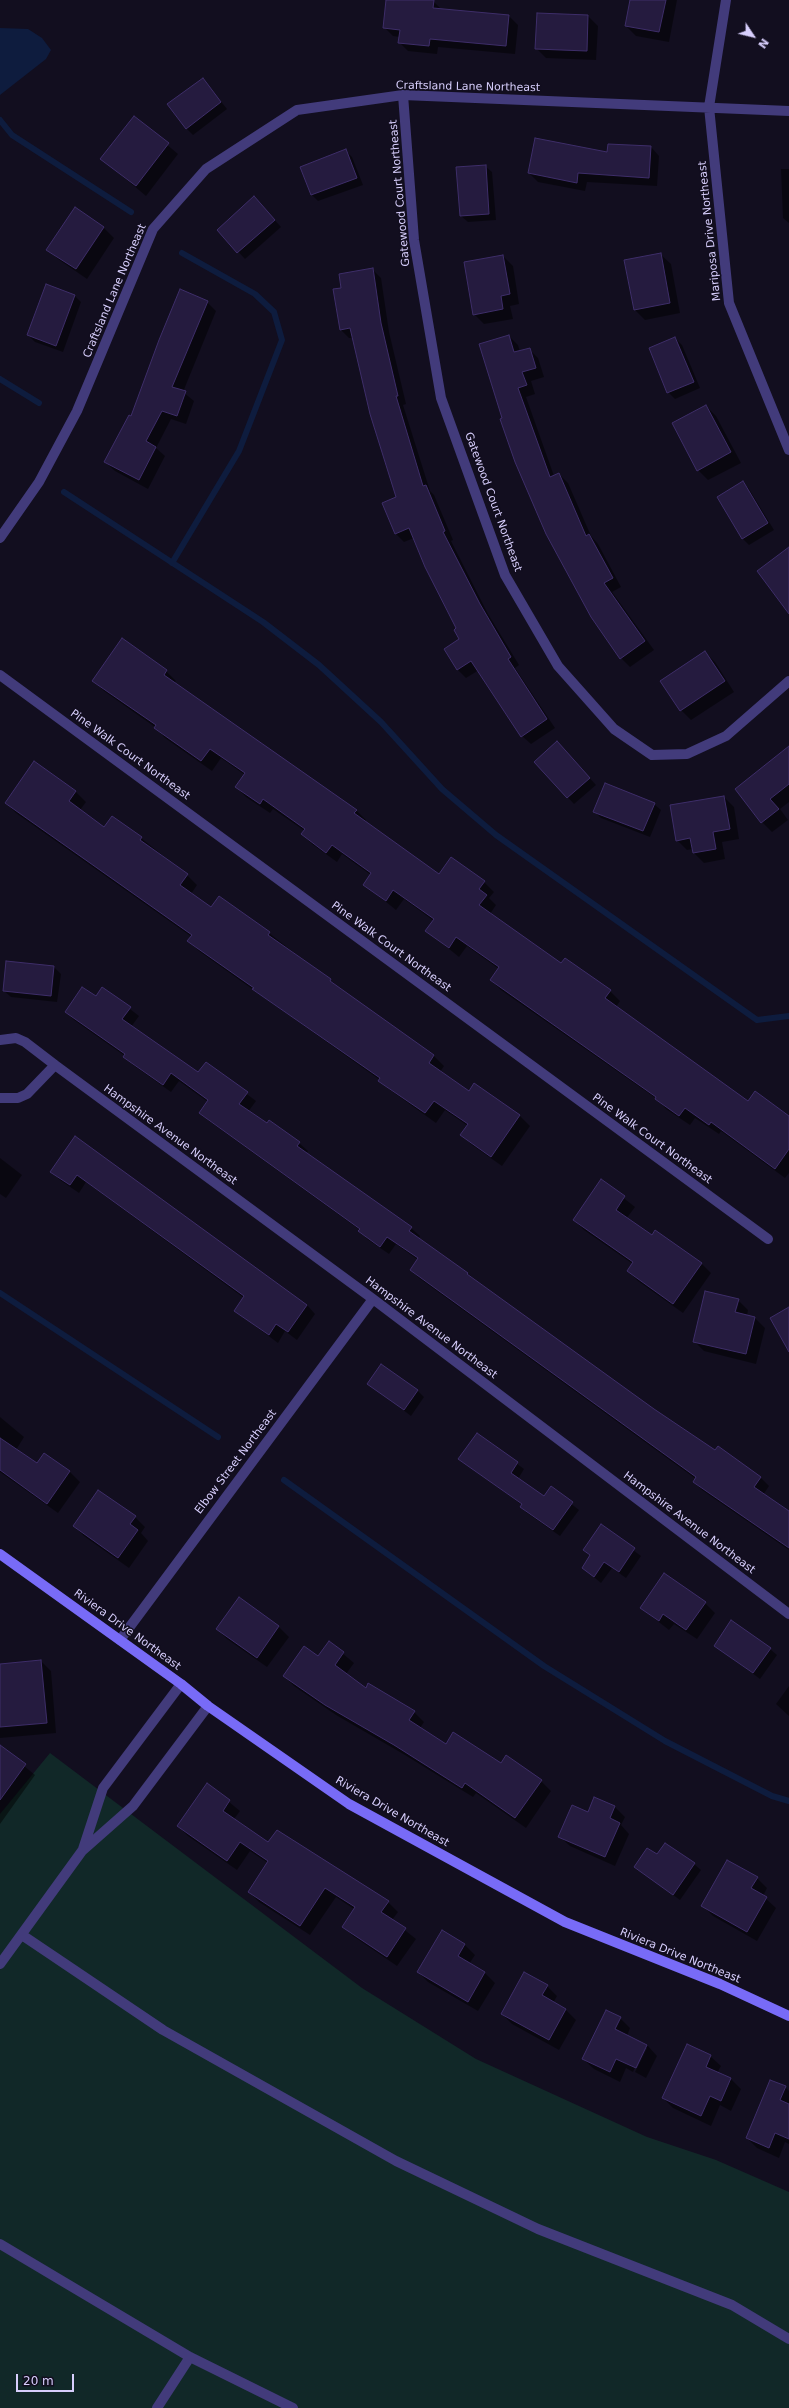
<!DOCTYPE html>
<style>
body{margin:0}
#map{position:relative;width:789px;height:2408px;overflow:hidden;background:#120e1f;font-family:"DejaVu Sans",sans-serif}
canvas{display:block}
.north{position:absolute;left:733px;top:16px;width:40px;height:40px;-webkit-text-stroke:3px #120e1f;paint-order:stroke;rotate:125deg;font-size:11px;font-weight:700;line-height:16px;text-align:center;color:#d7cefc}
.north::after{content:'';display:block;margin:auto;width:14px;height:18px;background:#d7cefc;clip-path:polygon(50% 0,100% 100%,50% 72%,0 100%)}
.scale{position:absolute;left:16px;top:2374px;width:58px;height:18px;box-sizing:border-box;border:2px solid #d7cefc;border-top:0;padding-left:5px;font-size:12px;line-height:14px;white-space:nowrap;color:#d7cefc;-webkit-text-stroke:3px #120e1f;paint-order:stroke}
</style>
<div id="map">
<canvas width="789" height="2408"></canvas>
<div class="north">N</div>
<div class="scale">20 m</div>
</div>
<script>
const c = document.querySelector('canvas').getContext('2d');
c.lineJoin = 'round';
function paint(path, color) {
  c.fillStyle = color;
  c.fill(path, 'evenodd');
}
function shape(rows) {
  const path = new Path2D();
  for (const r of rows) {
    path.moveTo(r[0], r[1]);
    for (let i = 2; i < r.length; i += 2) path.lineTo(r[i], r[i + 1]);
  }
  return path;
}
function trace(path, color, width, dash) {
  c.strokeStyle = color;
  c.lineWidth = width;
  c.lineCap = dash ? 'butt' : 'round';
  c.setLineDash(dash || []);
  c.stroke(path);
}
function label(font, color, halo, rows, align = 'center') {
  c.font = font + ' "DejaVu Sans",sans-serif';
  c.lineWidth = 3;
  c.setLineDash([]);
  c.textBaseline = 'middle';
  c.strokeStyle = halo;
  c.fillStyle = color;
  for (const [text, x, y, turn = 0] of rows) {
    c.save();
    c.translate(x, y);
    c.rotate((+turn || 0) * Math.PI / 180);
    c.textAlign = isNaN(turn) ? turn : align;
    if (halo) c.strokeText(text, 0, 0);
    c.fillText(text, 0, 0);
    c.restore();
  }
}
const green = shape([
 [50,1753,362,1988,476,2059,647,2137,716,2160,789,2192,789,2408,0,2408,0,1814]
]);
const water = shape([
 [0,28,28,29,42,38,51,50,46,59,0,95]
]);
const shadow = shape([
 [387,0,434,2,442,10,509,16,518,25,515,54,438,47,437,54,408,51,399,42,400,37,393,36,384,27],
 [631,0,677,0,669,42,636,36,626,26],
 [588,16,598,26,596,60,546,58,536,48],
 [203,79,227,109,193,135,186,128],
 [134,117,178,154,146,196,102,159],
 [651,147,659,156,657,186,587,182,585,191,538,182,529,173,608,153],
 [346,151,352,157,363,185,318,201,312,195],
 [485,166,492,172,496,220,468,222,461,216],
 [781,169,789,169,789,223,783,218],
 [260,204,281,227,245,259,218,230],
 [75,209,104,228,114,238,87,279,58,259,48,249],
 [660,254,671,264,680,313,645,320,635,310],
 [503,256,513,266,519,304,510,306,513,319,484,324,474,314],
 [372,269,381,278,389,332,406,404,403,405,430,491,434,495,453,540,451,541,488,614,519,665,515,668,555,728,531,744,522,736,479,670,466,678,457,669,461,639,458,629,414,538,404,542,396,534,384,503,397,498,353,338,349,338,341,330,342,288],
 [75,296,81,302,63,352,35,342,28,335],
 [207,302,216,311,183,392,194,401,186,424,171,419,156,448,165,456,148,489,115,471,105,462],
 [509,336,518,345,520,352,529,349,538,358,544,377,531,381,535,394,526,397,554,476,559,474,568,483,591,536,598,544,621,587,612,592,654,650,630,667,621,658,503,419],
 [675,338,682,345,700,388,675,399,668,392],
 [706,406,716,416,741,463,708,480,698,470],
 [743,482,749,489,774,530,749,545,742,538],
 [705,652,715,662,734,692,691,720,681,710,662,681],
 [166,671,176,681,174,683,356,810,366,820,365,822,439,875,484,882,494,892,489,898,496,905,490,914,562,964,610,991,620,1001,616,1007,748,1102,789,1118,789,1173,785,1178,721,1131,719,1134,695,1118,690,1125,666,1109,657,1099,501,990,491,980,499,969,467,946,459,957,427,931,434,921,404,899,396,910,365,885,371,875,342,854,337,862,312,844,302,834,305,831,273,809,270,813,246,797,236,787,245,775,221,758,212,771,165,738,155,727,104,691,94,681],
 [789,745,789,802,780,809,788,820,772,832,762,822,778,756],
 [563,749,596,785,574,804,535,762],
 [34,762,76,792,86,802,80,810,104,828,141,838,187,875,197,885,191,894,212,909,269,933,340,989,434,1056,444,1066,440,1072,469,1093,475,1084,520,1116,530,1126,502,1166,472,1145,462,1135,468,1126,445,1110,436,1123,390,1090,380,1080,199,951,189,941,192,937,16,813,6,803],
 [724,797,734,807,739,839,722,842,725,859,704,863,694,853,693,849,687,850,677,840],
 [654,804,661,810,650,837,601,818,594,811],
 [54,967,61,974,57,1002,11,997,4,991],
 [103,988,139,1016,131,1027,198,1074,206,1063,256,1101,248,1112,299,1143,308,1151,306,1154,411,1228,420,1236,418,1239,467,1273,532,1324,715,1452,718,1448,761,1478,769,1486,763,1495,789,1513,789,1550,702,1490,694,1482,696,1479,419,1278,411,1270,418,1260,396,1244,389,1254,367,1239,360,1230,209,1121,200,1113,208,1102,179,1081,171,1092,133,1065,125,1056,74,1020,66,1012,96,998],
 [75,1138,307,1305,315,1314,297,1340,285,1331,278,1343,235,1311,244,1298,86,1182,79,1193,60,1180,52,1172],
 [0,1158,22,1175,6,1198,0,1194],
 [602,1181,635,1207,626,1219,652,1237,701,1263,711,1273,683,1313,638,1281,628,1271,633,1264,584,1230,574,1220],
 [738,1300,748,1310,747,1316,755,1318,765,1328,756,1364,704,1351,694,1341],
 [736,1305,738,1305,735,1317,733,1316],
 [369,1384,417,1390,424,1397,411,1416],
 [0,1417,24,1437,16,1450,37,1465,44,1454,70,1472,80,1482,58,1513,0,1472],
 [477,1434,524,1469,518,1479,544,1497,551,1488,579,1510,560,1536,527,1513,521,1507,522,1505,460,1459],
 [135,1517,145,1527,141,1533,148,1541,129,1568,84,1536,74,1526],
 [601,1526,641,1556,626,1578,612,1568,601,1583,583,1568,591,1557,584,1550],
 [239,1598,279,1627,289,1637,267,1667,227,1639,217,1629],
 [705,1603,715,1613,697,1639,674,1624,669,1630,641,1608],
 [329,1642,354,1663,346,1674,366,1689,414,1712,424,1722,420,1728,447,1745,541,1781,551,1791,526,1828,476,1793,473,1797,405,1755,336,1715,294,1686,284,1676,318,1657],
 [715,1645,770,1649,777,1655,760,1679],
 [41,1661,51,1671,56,1733,0,1738,0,1665],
 [789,1686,789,1716,776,1704],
 [0,1746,35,1775,0,1824],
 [207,1784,240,1811,234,1819,269,1844,388,1902,398,1912,392,1920,416,1939,397,1966,353,1936,343,1926,354,1909,336,1897,310,1935,259,1902,249,1892,268,1863,250,1851,237,1870,188,1836,178,1826],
 [615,1807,625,1817,621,1825,629,1834,615,1866,570,1846,559,1836,588,1813],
 [694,1864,701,1870,680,1900,635,1867],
 [757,1878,767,1888,763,1896,776,1908,757,1941,713,1916,703,1906],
 [442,1931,465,1945,475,1955,469,1964,485,1973,495,1983,478,2011,428,1982,418,1972],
 [547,1986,557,1996,553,2003,566,2010,576,2020,559,2050,512,2024,502,2014],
 [620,2018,630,2028,627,2036,647,2045,657,2056,646,2078,635,2072,647,2048,644,2048,633,2072,626,2068,620,2082,594,2069,583,2059],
 [710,2056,721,2066,717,2073,731,2079,741,2089,731,2111,720,2105,711,2126,673,2108,663,2098],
 [785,2087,789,2091,789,2144,785,2142,779,2158,757,2148,747,2138]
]);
const stream = shape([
 [0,120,12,135,131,212],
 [0,379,39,403],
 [64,492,263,622,319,665,381,722,442,789,496,835,757,1020,789,1016],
 [172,563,239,451,282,340,274,312,255,294,182,253],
 [0,1293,218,1437],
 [284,1480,544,1666,665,1741,772,1796,789,1801]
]);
const building = shape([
 [386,0,434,0,433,8,509,15,506,46,430,39,429,46,398,43,400,30,383,28,386,0],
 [630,0,666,0,659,32,625,26,630,0],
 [537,13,588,15,587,51,535,49,537,13],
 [203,78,221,102,186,129,167,104,203,78],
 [134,116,169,143,136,186,100,159,134,116],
 [535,138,607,152,608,144,651,146,649,178,578,173,577,183,528,173,535,138],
 [346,149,357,178,311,195,300,167,346,149],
 [486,165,489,214,460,216,456,167,486,165],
 [254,196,275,220,237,253,217,230,254,196],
 [75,207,104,227,76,269,46,250,75,207],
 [661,253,670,303,634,310,624,260,661,253],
 [503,255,510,294,501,296,503,309,473,315,464,262,503,255],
 [373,268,381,323,398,396,396,396,423,486,426,485,445,531,443,532,480,604,511,657,508,659,547,719,521,737,471,661,457,670,444,649,459,639,454,630,456,628,425,567,409,528,395,534,382,503,396,497,370,414,350,328,340,330,333,289,341,288,339,274,373,268],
 [46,284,75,295,56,346,27,335,46,284],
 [180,289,208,301,172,387,186,391,177,416,162,411,146,441,156,447,139,480,104,462,129,415,131,416,159,340,180,289],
 [509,335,514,352,530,348,536,368,522,372,527,385,518,388,550,477,559,473,586,536,589,534,613,578,604,583,645,641,620,659,591,617,546,534,515,462,500,419,502,418,479,344,509,335],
 [675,337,694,382,667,393,649,348,675,337],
 [706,405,731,452,697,471,672,423,706,405],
 [743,481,768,523,742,539,717,497,743,481],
 [789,547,789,614,757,571,789,547],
 [122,638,167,670,164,675,357,810,354,813,439,874,451,857,485,881,479,889,487,895,479,905,561,963,565,958,611,990,605,998,748,1101,755,1091,789,1116,789,1149,775,1169,711,1122,709,1125,685,1108,679,1116,655,1099,656,1097,490,980,499,967,456,937,449,948,425,931,434,919,393,890,386,901,363,885,371,873,332,845,326,853,301,834,305,829,263,799,260,804,235,787,245,773,210,749,201,761,154,728,156,725,92,681,122,638],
 [705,651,725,681,680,711,660,681,705,651],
 [557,741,590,778,567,798,534,762,557,741],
 [789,746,789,784,770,799,779,809,761,823,735,789,789,746],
 [34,761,76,791,69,801,104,827,112,816,142,837,140,840,188,874,180,885,211,907,219,896,270,932,268,935,331,979,330,981,434,1055,429,1063,469,1091,474,1083,520,1115,491,1157,460,1135,468,1124,434,1101,425,1113,378,1081,380,1078,252,989,254,988,187,941,192,935,5,803,34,761],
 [605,783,655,803,643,831,593,812,605,783],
 [724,796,730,829,713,832,716,849,693,853,690,838,676,841,670,805,724,796],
 [6,961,54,966,51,996,3,991,6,961],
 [82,987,96,996,102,987,131,1007,122,1019,198,1072,206,1062,248,1092,239,1104,267,1123,269,1120,300,1142,297,1146,412,1227,409,1231,468,1273,467,1274,654,1409,715,1450,718,1446,761,1477,754,1487,789,1511,789,1548,693,1482,696,1477,410,1270,418,1258,387,1237,380,1247,358,1231,360,1229,199,1113,208,1100,171,1073,163,1085,123,1057,125,1054,65,1012,82,987],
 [75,1136,307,1305,288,1332,276,1324,269,1335,234,1311,244,1296,77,1175,70,1185,50,1172,75,1136],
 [601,1179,625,1196,616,1210,652,1235,655,1230,702,1263,673,1304,627,1271,633,1262,573,1220,601,1179],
 [705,1291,739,1299,735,1312,755,1317,746,1354,693,1342,705,1291],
 [789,1307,789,1352,770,1318,789,1307],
 [381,1364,418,1390,404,1410,367,1384,381,1364],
 [477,1433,518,1462,511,1473,544,1496,551,1486,573,1502,553,1530,520,1507,522,1504,458,1459,477,1433],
 [0,1438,37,1463,44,1453,70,1471,47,1504,0,1470,0,1438],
 [98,1490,136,1516,130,1524,138,1530,118,1558,73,1526,98,1490],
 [601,1524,635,1548,619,1572,604,1562,594,1577,582,1568,590,1555,583,1550,601,1524],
 [664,1573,706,1602,686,1630,663,1614,659,1621,640,1608,664,1573],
 [239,1597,279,1626,257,1658,216,1629,239,1597],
 [731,1620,771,1648,753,1673,714,1646,731,1620],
 [329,1641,344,1652,335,1665,366,1688,368,1683,415,1711,409,1720,446,1744,453,1732,501,1763,506,1755,542,1780,515,1818,465,1783,462,1788,394,1745,325,1705,283,1676,304,1646,318,1656,329,1641],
 [41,1660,47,1723,0,1727,0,1664,41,1660],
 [0,1745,26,1764,0,1800,0,1745],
 [207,1783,230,1800,223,1811,268,1842,277,1830,389,1901,381,1912,406,1928,387,1957,342,1927,355,1907,325,1888,300,1926,248,1892,268,1861,240,1842,227,1861,177,1826,207,1783],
 [594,1797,615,1806,610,1818,620,1823,605,1857,558,1837,572,1805,588,1812,594,1797],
 [665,1843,695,1863,673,1895,634,1867,647,1848,657,1854,665,1843],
 [727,1860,758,1877,751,1888,767,1897,747,1932,701,1906,727,1860],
 [442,1930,465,1944,458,1956,485,1972,468,2002,417,1972,442,1930],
 [524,1972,548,1985,542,1995,566,2009,549,2040,501,2014,524,1972],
 [606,2010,621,2017,615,2029,647,2045,636,2068,616,2059,610,2072,582,2059,606,2010],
 [687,2044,711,2055,706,2067,731,2078,721,2101,710,2096,701,2116,662,2098,687,2044],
 [770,2080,786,2086,780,2100,789,2104,789,2139,775,2133,769,2148,746,2138,770,2080]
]);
const street = shape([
 [726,0,709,107,729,303,789,450],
 [403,95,414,240,441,398,505,575,558,666,614,729,652,755,687,754,726,736,789,681],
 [0,538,39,482,77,411,153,229,206,169,297,110,403,95,789,111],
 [0,675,768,1239],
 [0,1040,16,1038,25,1042,55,1065,27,1094,18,1098,0,1098],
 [55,1065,373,1299,789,1614],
 [120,1640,373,1299],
 [83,1849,103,1788,181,1684],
 [22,1935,163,2030,396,2161,538,2229,732,2305,789,2339],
 [0,1964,82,1851,133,1806,208,1706],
 [0,2244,190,2357,293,2408],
 [157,2408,190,2357]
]);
const secondary = shape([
 [0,1554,181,1684,208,1706,349,1804,565,1922,720,1984,789,2016]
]);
const streetNames = [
 ["Craftsland Lane Northeast",468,87,1],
 ["Gatewood Court Northeast",400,193,-95],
 ["Mariposa Drive Northeast",710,231,-96],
 ["Craftsland Lane Northeast",115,291,-67],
 ["Gatewood Court Northeast",493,502,70],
 ["Pine Walk Court Northeast",130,755,36],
 ["Pine Walk Court Northeast",391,947,36],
 ["Hampshire Avenue Northeast",170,1135,36],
 ["Pine Walk Court Northeast",652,1139,36],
 ["Hampshire Avenue Northeast",431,1328,37],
 ["Elbow Street Northeast",236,1462,-53],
 ["Hampshire Avenue Northeast",689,1523,37],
 ["Riviera Drive Northeast",127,1630,36],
 ["Riviera Drive Northeast",392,1812,30],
 ["Riviera Drive Northeast",680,1956,22]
];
paint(green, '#112828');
paint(water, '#0e1c3e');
paint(shadow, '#0007');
trace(stream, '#0e1c3e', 6);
paint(building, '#251b3f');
trace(building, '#3e2e69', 1);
trace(street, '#423b7b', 10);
trace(secondary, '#786bf7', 10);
label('11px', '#d7cefc', '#120e1f', streetNames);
</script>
